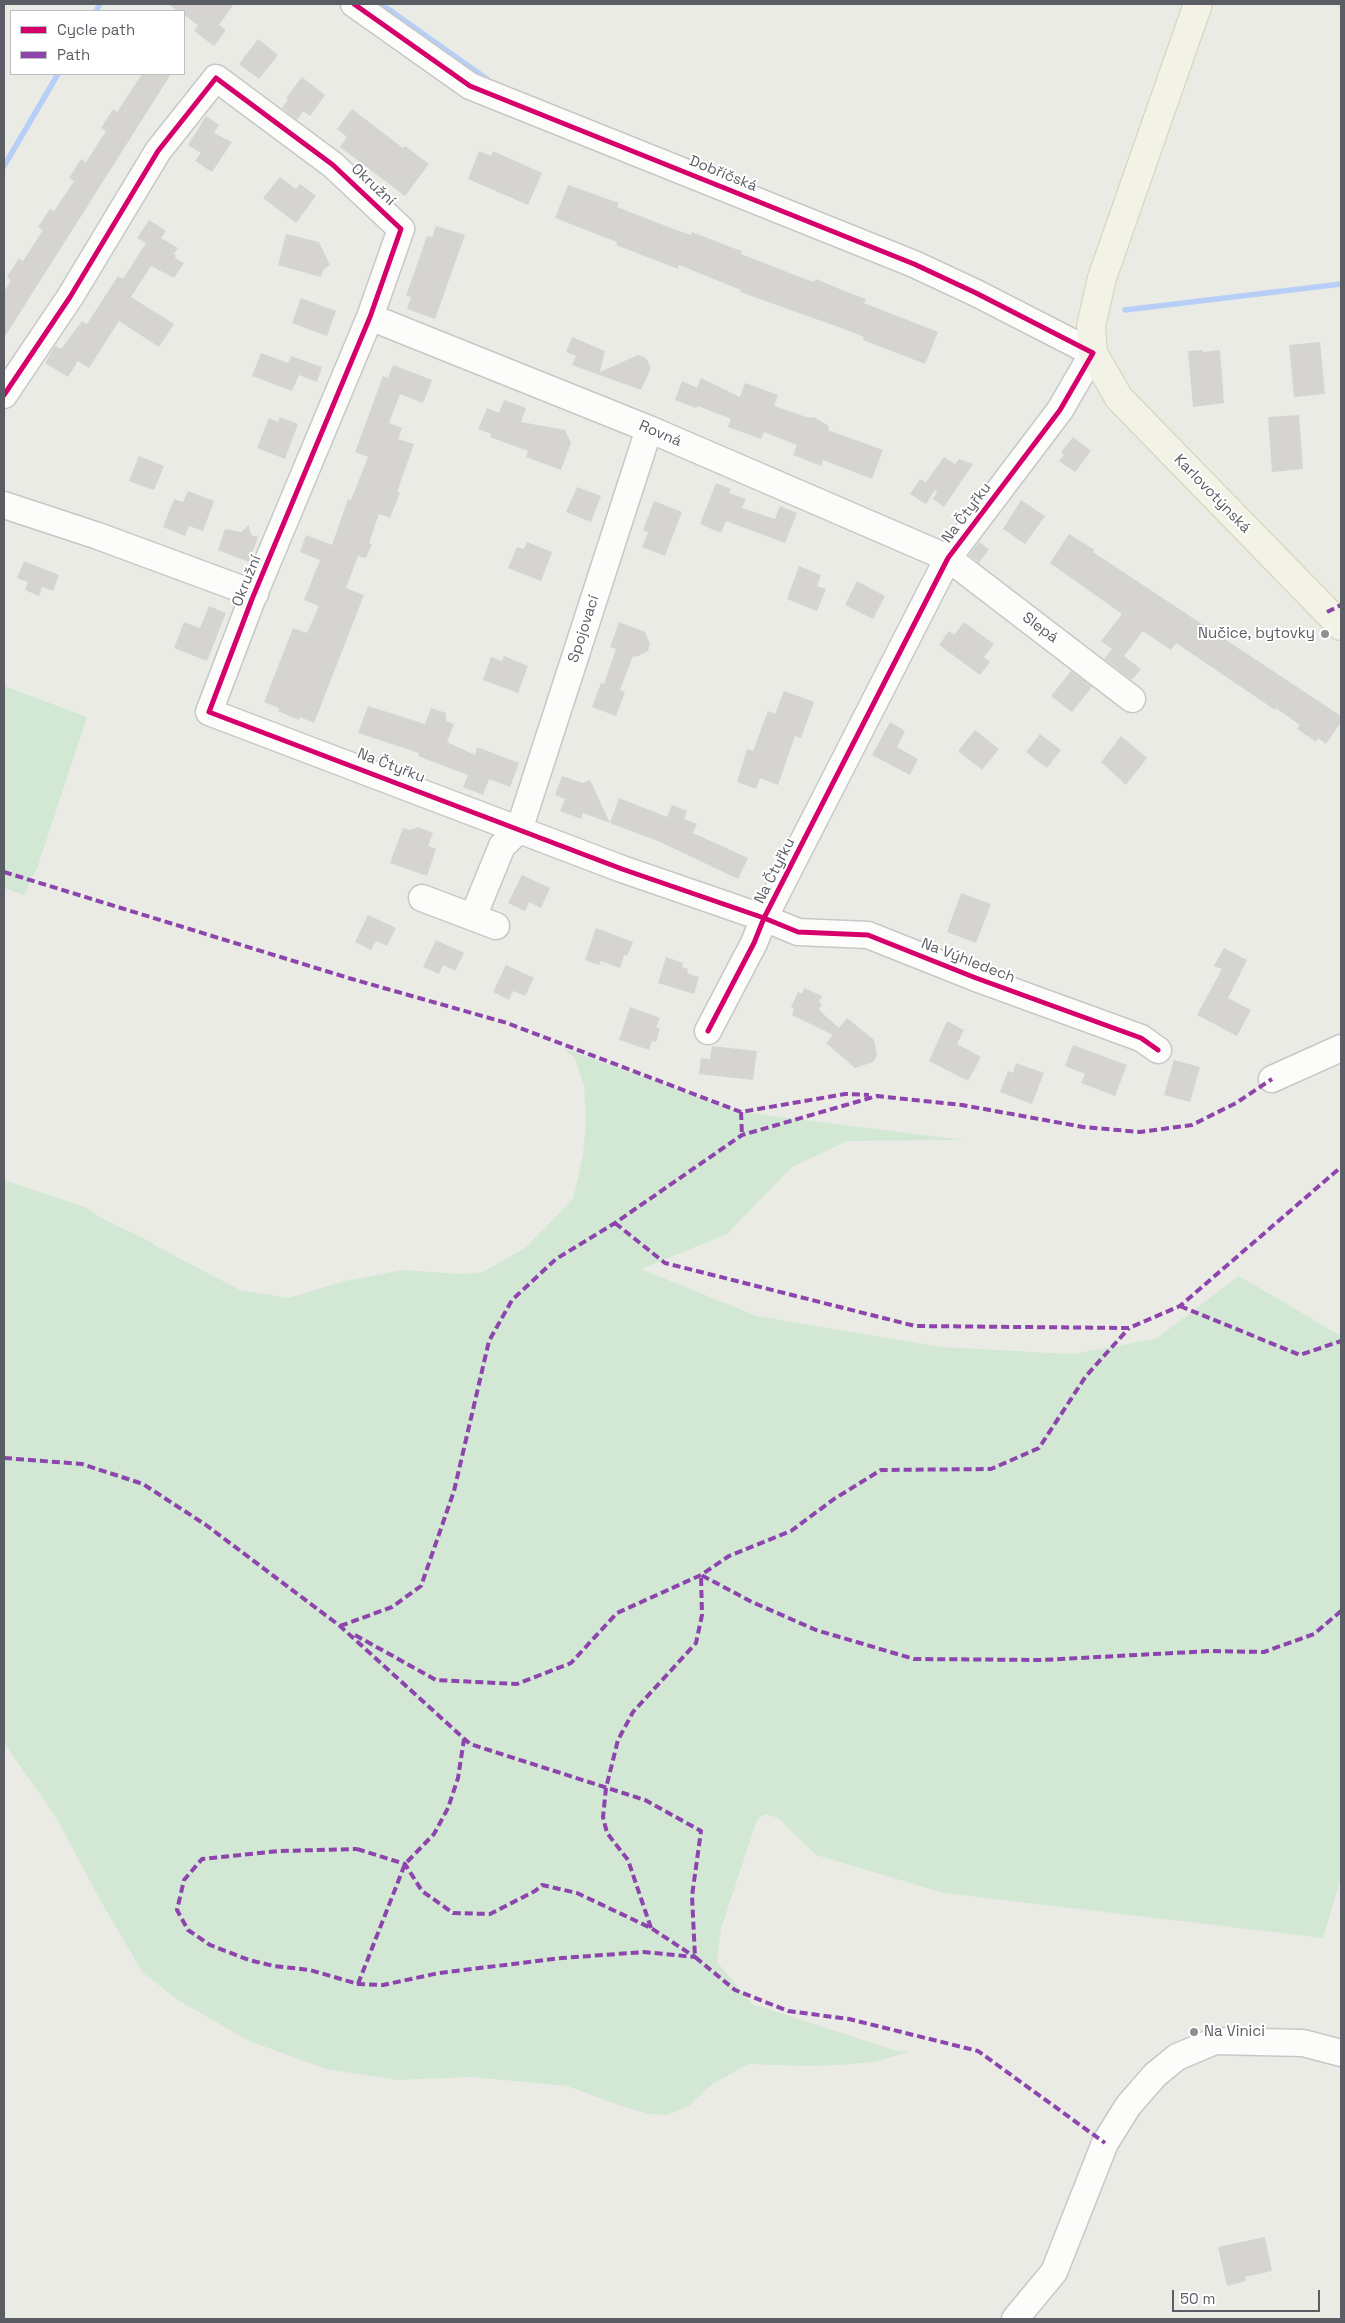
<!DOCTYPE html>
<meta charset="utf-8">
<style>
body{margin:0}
#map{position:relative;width:1345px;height:2323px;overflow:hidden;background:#ebebe5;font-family:"Space Grotesk",sans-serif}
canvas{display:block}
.frame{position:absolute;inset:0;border:5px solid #5b5d64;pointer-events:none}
.legend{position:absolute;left:10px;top:10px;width:175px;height:65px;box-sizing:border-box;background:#fff;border:1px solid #bdbec1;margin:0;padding:6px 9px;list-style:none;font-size:15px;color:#5b5d64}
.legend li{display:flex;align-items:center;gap:10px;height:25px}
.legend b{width:25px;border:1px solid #bdbec1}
.scale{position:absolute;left:1172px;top:2290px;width:148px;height:22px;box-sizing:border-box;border:2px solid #5b5d64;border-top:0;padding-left:6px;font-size:15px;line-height:18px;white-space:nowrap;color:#5b5d64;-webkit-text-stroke:4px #fff;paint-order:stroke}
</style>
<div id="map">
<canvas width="1345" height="2323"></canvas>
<div class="frame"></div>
<ul class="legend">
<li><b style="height:6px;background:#d6006c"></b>Cycle path</li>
<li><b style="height:6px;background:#8e44ad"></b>Path</li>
</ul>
<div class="scale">50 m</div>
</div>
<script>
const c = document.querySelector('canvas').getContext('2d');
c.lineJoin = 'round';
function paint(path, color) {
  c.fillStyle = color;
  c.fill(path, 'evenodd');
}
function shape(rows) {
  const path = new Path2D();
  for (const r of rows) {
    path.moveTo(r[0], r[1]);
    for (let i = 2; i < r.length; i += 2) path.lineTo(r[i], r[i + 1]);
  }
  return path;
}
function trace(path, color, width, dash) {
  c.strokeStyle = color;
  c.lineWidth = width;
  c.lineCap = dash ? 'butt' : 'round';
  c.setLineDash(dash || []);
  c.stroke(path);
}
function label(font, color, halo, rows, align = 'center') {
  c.font = font + ' "Space Grotesk",sans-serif';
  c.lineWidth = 4;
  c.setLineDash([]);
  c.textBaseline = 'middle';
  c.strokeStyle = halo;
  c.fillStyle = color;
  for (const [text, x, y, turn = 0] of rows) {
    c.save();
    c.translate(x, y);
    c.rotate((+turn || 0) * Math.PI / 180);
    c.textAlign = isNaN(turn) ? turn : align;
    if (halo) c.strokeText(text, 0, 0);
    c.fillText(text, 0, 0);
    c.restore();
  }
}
const green = shape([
 [4,686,87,717,38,866,24,895,4,888],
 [563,1048,741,1112,963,1140,847,1141,792,1167,727,1234,641,1269,757,1316,941,1347,1072,1354,1156,1339,1239,1276,1341,1336,1341,1877,1323,1938,944,1893,816,1855,778,1818,765,1814,757,1820,721,1929,717,1962,752,2004,894,2050,910,2052,873,2062,839,2065,807,2066,748,2064,711,2085,689,2106,667,2115,650,2114,624,2107,567,2086,472,2077,396,2080,326,2069,249,2041,178,2000,143,1973,99,1898,56,1817,4,1743,4,1180,85,1207,103,1219,151,1242,156,1246,240,1290,289,1298,345,1281,403,1270,461,1274,483,1272,525,1248,573,1199,583,1155,586,1121,584,1085,575,1058]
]);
const stream = shape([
 [381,4,487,79],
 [96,11,100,4],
 [4,166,58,74],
 [1125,310,1341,284]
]);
const building = shape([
 [168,4,234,4,219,25,226,30,214,46,194,31,198,25,184,15,184,11,178,11],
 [258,39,278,55,259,79,239,64],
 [142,74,171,74,4,338,4,292,11,280,7,277,19,258,23,261,43,230,38,227,50,209,54,211,74,181,69,178,81,159,86,162,106,131,101,128,113,109,117,112],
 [302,77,325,95,310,116,303,111,297,120,282,108,288,100,286,98],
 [352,109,403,148,405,146,429,164,405,196,340,147,347,137,337,129],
 [206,116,219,125,214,133,232,142,212,172,195,161,201,153,188,145],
 [479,151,491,156,493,151,542,173,528,205,468,179],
 [280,177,296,189,300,184,316,196,296,223,263,198],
 [568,185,619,203,617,207,671,228,691,235,692,232,733,248,742,251,741,254,805,279,814,282,816,279,847,292,866,299,864,303,938,332,925,364,863,340,864,337,844,329,740,292,741,290,679,265,678,269,616,245,617,242,555,218],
 [149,220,166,231,161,238,178,248,174,254,176,255,175,258,184,263,174,278,151,266,131,297,174,324,159,347,119,321,89,368,78,361,68,377,45,363,55,346,61,349,82,321,87,324,118,276,123,279,146,243,137,238],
 [436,226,465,235,435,319,407,309,411,297,406,296,427,236,432,237],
 [286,234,319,242,330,265,323,270,321,277,278,265],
 [301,298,336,311,327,336,292,323],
 [572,337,605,351,600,372,638,355,646,358,651,368,641,390,572,365,576,356,566,352],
 [1320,342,1325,394,1294,397,1289,345],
 [1203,350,1203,352,1220,350,1224,403,1193,407,1188,351],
 [261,353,288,363,291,356,322,367,317,382,299,375,292,391,252,376],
 [393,365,432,380,423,403,400,394,389,423,402,428,398,439,414,444,397,492,400,493,390,518,379,514,369,543,372,544,366,558,358,556,346,588,364,595,314,723,300,717,299,720,278,711,279,708,264,702,293,628,307,633,319,606,304,600,320,560,300,552,306,535,332,545,348,499,351,500,368,457,355,452,383,376,388,378],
 [701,378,740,397,745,383,778,395,774,406,809,418,814,417,829,426,828,430,883,450,872,479,823,460,821,466,793,455,797,445,764,432,761,439,728,427,731,419,698,406,696,408,675,400,682,381,697,388],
 [504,400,526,408,521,422,565,430,571,443,561,470,526,457,528,451,490,437,491,434,478,429,487,408,499,413],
 [1299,415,1303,469,1272,472,1268,417],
 [280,417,298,424,285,459,257,448,269,418,278,422],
 [1073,437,1091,451,1075,472,1059,461,1064,455,1061,452],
 [139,456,164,466,154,490,129,481],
 [944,457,955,464,959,459,973,464,944,507,933,499,937,492,935,490,926,504,910,494,920,479,926,482],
 [716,483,731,489,729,493,746,499,742,508,775,519,780,506,797,513,785,543,726,521,721,533,700,524],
 [577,487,601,496,591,522,566,512],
 [188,491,214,501,203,531,189,526,185,536,163,527,174,499,183,502],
 [1021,500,1045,516,1025,544,1003,529],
 [654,501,682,512,665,556,642,547,648,532,643,530],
 [249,525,251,535,258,537,249,562,218,550,225,529,241,532],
 [1069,534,1095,550,1093,552,1341,716,1341,722,1326,744,1318,738,1316,742,1297,729,1300,725,1276,708,1275,710,1176,643,1171,650,1143,631,1124,656,1141,669,1132,680,1104,659,1112,649,1101,641,1122,614,1050,563],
 [527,542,552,552,541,581,508,568,517,547,524,549],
 [979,542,989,549,979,563,969,555],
 [24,561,59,575,53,591,42,587,39,596,25,590,28,582,17,578],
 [799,566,821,575,817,586,826,589,817,611,787,599],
 [857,581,885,596,873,619,845,605],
 [209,606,226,613,207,661,174,648,184,622,200,628],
 [619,622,645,632,650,644,648,651,636,657,633,656,620,690,625,692,616,716,592,707,601,683,604,684,616,649,610,647],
 [964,622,994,644,984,657,990,662,980,675,939,645,949,631,954,635],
 [504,656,528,666,518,693,483,680,491,657,502,661],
 [1071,671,1092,687,1072,712,1051,696],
 [784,691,814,702,801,738,795,736,778,785,760,778,756,789,737,782,747,749,753,751,768,711,775,714],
 [368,706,425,724,431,708,446,713,446,721,454,724,447,742,475,755,477,747,519,763,510,787,489,779,483,795,463,787,468,775,418,756,419,753,358,733],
 [890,722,905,731,897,747,918,759,910,775,872,755],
 [975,730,999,749,982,770,958,751],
 [1040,734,1061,750,1047,768,1026,752],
 [1121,736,1147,758,1126,785,1101,762],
 [562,776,583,783,590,780,610,823,619,798,667,817,672,805,687,811,684,819,697,824,693,833,748,858,738,879,658,841,583,813,581,819,560,811,565,799,555,795],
 [418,827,433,833,428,846,436,849,427,876,390,863,403,828,410,830],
 [522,875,550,888,541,908,529,902,525,911,508,903],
 [961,893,991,904,976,943,947,932],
 [368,915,396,928,387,946,376,941,371,950,355,942],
 [596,928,633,942,627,956,624,955,620,968,601,961,599,965,585,960],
 [436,940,464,953,455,971,443,965,439,974,423,967],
 [1224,948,1247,960,1228,998,1251,1010,1237,1036,1197,1015,1222,969,1214,966],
 [666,957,683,963,682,967,688,969,687,973,699,977,694,994,658,983],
 [506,965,534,978,525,996,513,991,509,1000,493,992],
 [804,988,822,996,819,1002,822,1004,819,1010,839,1028,847,1018,874,1040,877,1055,873,1062,855,1068,826,1043,833,1035,792,1015,794,1009,791,1007,798,992,802,994],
 [630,1007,660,1018,656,1027,660,1028,656,1042,652,1041,649,1050,619,1040],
 [947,1021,964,1030,957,1044,981,1057,968,1081,929,1061],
 [1073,1045,1127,1065,1115,1096,1081,1083,1085,1074,1065,1066],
 [712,1046,757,1051,753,1080,699,1074,701,1058,710,1059],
 [1174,1060,1200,1067,1190,1102,1164,1095],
 [1016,1063,1044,1073,1032,1104,1000,1092,1008,1071,1013,1073],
 [1265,2237,1272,2271,1245,2277,1246,2281,1227,2286,1218,2247]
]);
const minor = shape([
 [354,4,470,86,914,264,976,293,1093,353,1060,410,948,558,764,918,754,943,708,1031],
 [370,317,649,429,948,558,1132,699],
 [4,395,70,297,158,151,216,78,333,165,401,229,370,317,252,599,209,712,622,869,764,918,798,932,868,935,976,978,1141,1038,1158,1050],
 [4,505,98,536,255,594],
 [422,898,496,926],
 [473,917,502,846,519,830,649,429],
 [1272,1079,1341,1048],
 [1015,2319,1054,2272,1105,2143,1128,2106,1155,2075,1177,2057,1215,2041,1303,2043,1341,2053]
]);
const major = shape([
 [1198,4,1102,278,1091,326,1093,353,1119,398,1341,626]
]);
const quiet = shape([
 [1327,612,1341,605],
 [4,872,352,979,507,1023,741,1112,845,1094,869,1095],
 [741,1112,742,1135],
 [615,1223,665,1263,915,1326,1129,1328,1180,1306,1341,1167],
 [1180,1306,1300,1355,1341,1341],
 [4,1458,82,1464,143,1484,206,1525,340,1626,470,1744,645,1800,701,1831,692,1896,695,1957,735,1990,788,2011,849,2019,978,2051,1105,2143],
 [340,1626,392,1607,421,1586,454,1491,489,1341,512,1300,556,1259,615,1223,742,1135,877,1096,962,1105,1083,1127,1140,1132,1192,1125,1236,1103,1272,1079],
 [355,1635,436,1680,517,1684,571,1663,617,1613,701,1575,729,1556,791,1531,834,1499,881,1470,991,1469,1039,1448,1086,1376,1129,1328],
 [357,1849,405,1864,422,1891,453,1913,490,1914,535,1891,542,1885,577,1893,651,1928,695,1957,644,1952,562,1958,439,1973,383,1985,358,1984,310,1970,274,1966,249,1960,210,1945,188,1930,177,1910,184,1880,202,1859,279,1851,357,1849],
 [651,1928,628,1860,607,1833,603,1817,606,1788,618,1740,633,1712,696,1643,702,1615,701,1575,752,1602,816,1630,914,1659,1042,1660,1211,1651,1264,1652,1314,1634,1341,1611],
 [358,1984,405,1864,434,1834,448,1808,458,1778,464,1739]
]);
const cycleway = shape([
 [354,4,470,86,914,264,976,293,1093,353,1060,410,948,558,764,918,754,943,708,1031],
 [4,395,70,297,158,151,216,78,333,165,401,229,370,317,252,599,209,712,622,869,764,918,798,932,868,935,976,978,1141,1038,1158,1050]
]);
const markers = [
 [1325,634,5,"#8d8f91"],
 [1194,2032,5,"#8d8f91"]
];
const streetNames = [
 ["Dobříčská",723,174,22],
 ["Okružní",373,185,43],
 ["Rovná",660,434,23],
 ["Karlovotýnská",1212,494,46],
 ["Na Čtyřku",967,513,-53],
 ["Okružní",247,581,-68],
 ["Slepá",1040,628,37],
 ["Spojovací",584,629,-72],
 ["Na Čtyřku",391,766,21],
 ["Na Čtyřku",775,871,-63],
 ["Na Výhledech",968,961,21]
];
const poiNames = [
 ["Nučice, bytovky",1315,634],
 ["Na Vinici",1204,2032,"left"]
];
paint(green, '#d2e8d4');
trace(stream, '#b7cff7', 5.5);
paint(building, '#d5d4d0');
trace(minor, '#c7c7c7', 29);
trace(major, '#d4d1b2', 30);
trace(minor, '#fcfcfb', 26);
trace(major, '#f2f2e7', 28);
trace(quiet, '#8e44ad', 4, [8, 4]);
trace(cycleway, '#d6006c', 5);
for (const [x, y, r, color] of markers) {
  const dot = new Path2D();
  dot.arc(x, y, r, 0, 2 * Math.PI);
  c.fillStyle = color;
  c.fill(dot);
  trace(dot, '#fff', 2);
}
label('15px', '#5b5d64', '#fff', streetNames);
label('15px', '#5b5d64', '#fff', poiNames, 'right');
</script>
